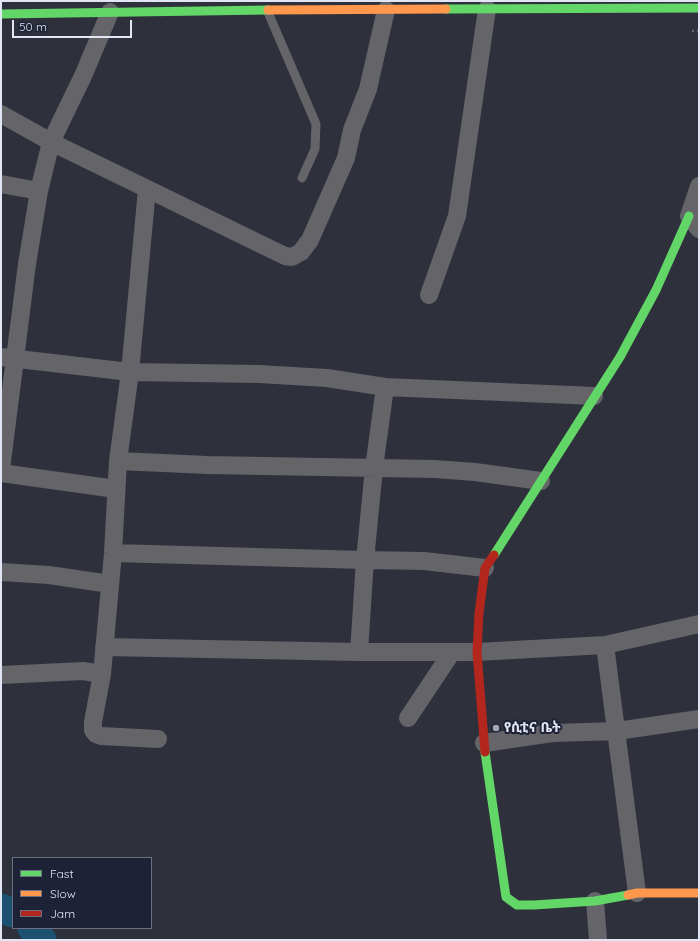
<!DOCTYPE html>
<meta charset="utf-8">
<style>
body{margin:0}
#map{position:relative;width:700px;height:941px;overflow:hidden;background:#2e303c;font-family:Quicksand,sans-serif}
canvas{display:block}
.frame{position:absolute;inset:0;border:2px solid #e2e5f4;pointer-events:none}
.legend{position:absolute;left:12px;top:857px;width:140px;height:72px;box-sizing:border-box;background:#1e2237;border:1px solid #6c7083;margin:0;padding:5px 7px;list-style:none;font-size:12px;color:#e2e5f4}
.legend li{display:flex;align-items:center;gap:8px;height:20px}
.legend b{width:20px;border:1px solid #6c7083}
.scale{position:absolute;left:12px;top:20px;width:120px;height:18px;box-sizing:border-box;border:2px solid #e2e5f4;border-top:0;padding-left:5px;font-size:12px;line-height:14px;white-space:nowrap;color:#e2e5f4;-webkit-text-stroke:3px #1e2237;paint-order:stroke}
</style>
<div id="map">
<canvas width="700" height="941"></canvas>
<div class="frame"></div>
<ul class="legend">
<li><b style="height:5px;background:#63d668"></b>Fast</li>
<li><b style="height:5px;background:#ff974d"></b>Slow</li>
<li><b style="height:5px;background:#b3261e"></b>Jam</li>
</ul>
<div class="scale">50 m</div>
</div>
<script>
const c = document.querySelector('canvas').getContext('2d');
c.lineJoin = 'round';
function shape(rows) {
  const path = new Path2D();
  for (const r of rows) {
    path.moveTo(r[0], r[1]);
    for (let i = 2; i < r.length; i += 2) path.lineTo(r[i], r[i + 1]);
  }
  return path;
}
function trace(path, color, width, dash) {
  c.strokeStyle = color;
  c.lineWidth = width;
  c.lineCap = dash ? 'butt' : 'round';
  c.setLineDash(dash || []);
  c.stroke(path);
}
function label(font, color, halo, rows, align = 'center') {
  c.font = font + ' Quicksand,"Noto Sans Ethiopic",sans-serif';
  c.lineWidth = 4;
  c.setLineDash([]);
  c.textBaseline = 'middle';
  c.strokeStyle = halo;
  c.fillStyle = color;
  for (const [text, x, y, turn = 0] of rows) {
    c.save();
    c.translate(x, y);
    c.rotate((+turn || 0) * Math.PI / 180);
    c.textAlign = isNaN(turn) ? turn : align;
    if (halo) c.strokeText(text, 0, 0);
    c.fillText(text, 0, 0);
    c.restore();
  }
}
const river = shape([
 [1,908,13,913],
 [32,928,42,940]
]);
const path = shape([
 [692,31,699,31]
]);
const lane = shape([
 [267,10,316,124,315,149,302,178]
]);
const street = shape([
 [1,114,51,142,285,256,292,257,301,252,310,240,346,158,352,130,368,89,386,10],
 [1,184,39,191],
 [699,186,689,216,699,229],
 [147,189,130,372,118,461,113,553,102,674,93,722,93,730,96,734,101,736,158,739],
 [429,295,457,216,487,9],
 [1,357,130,372,259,374,327,378,385,387,594,396],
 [118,461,207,465,435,469,475,472,541,481],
 [1,469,27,264,39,191,51,142,83,76,110,12],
 [1,473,116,489],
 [113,553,365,560,424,561,485,568],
 [1,572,49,575,110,584],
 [605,645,637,893],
 [104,647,359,652,452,652],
 [359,652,365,560,374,468,385,387],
 [1,675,83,671,102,674],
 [408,718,452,652,477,652,605,645,699,624],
 [484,743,553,733,617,731,699,719],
 [595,901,598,940]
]);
const fast = shape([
 [446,9,699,8],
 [1,14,268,10],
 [494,555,620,357,656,290,689,216],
 [485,752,506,897,517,905,534,905,595,901,628,895]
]);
const slow = shape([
 [268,10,446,9],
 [628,895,637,893,699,893]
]);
const jam = shape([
 [485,752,477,652,479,613,485,568,494,555]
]);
const markers = [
 [496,728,4,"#a3a6b4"]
];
const poiNames = [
 ["የሲቲና ቤት",504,728]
];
trace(river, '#1c5172', 29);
trace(path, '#67676f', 2.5, [2, 3]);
trace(lane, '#646469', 9);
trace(street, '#646469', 18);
trace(fast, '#63d668', 9);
trace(slow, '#ff974d', 9);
trace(jam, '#b3261e', 9);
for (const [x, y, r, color] of markers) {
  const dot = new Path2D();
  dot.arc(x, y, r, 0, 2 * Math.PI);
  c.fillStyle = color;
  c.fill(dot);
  trace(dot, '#1e2237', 1.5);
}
label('bold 14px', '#e2e5f4', '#1e2237', poiNames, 'left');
</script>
